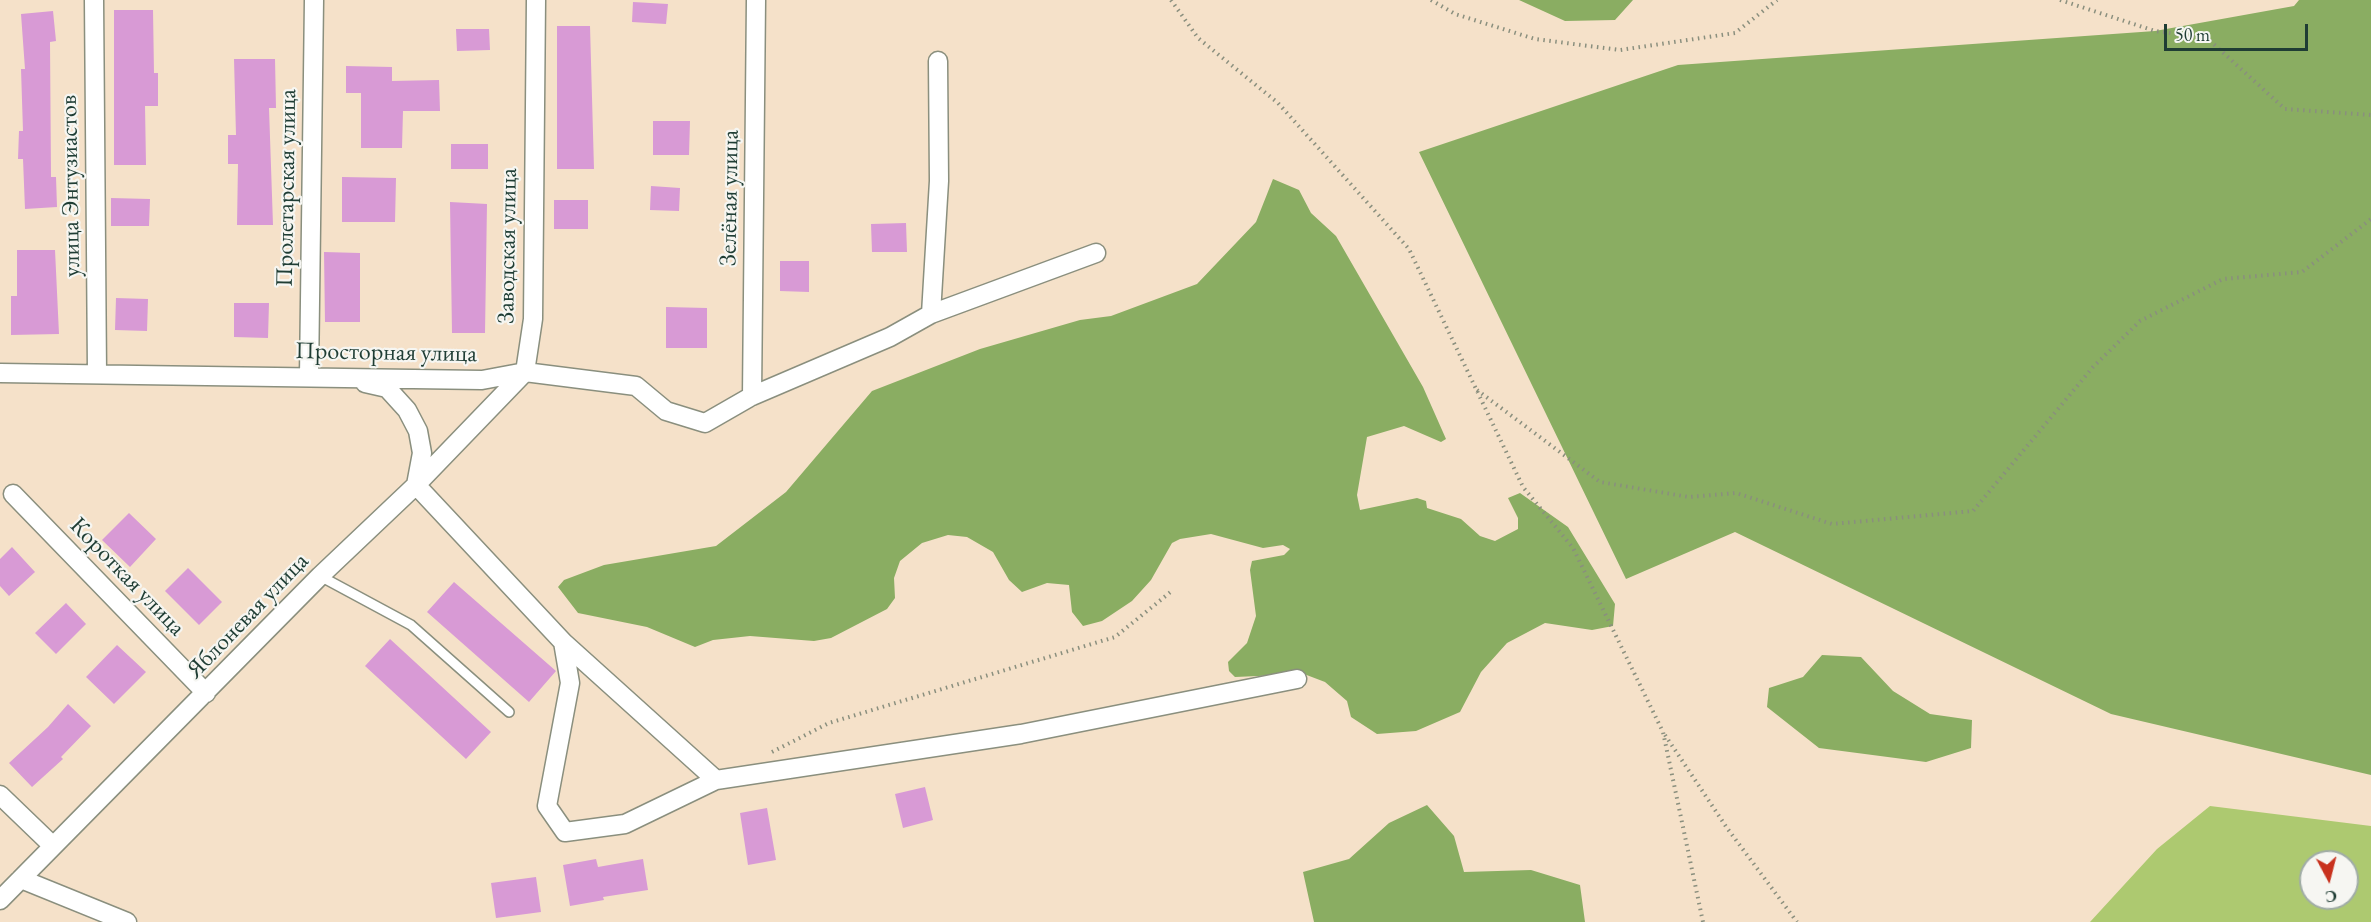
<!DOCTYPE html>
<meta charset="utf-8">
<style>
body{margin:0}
#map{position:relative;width:2371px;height:922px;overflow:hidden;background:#f5e1c9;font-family:"EB Garamond",serif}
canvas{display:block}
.north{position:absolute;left:2299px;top:850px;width:60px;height:60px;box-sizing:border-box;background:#f6f6f2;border:2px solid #a0aca6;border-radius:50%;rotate:173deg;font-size:16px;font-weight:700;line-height:24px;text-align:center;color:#1f3d34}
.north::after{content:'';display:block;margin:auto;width:21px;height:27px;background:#c8321e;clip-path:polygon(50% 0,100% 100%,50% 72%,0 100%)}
.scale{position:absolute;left:2164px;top:24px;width:144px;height:27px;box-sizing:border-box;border:3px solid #1f3d34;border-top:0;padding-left:8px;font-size:18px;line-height:21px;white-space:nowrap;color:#1f3d34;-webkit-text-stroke:4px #f6f6f2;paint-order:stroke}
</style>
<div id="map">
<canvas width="2371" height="922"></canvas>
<div class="north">С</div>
<div class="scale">50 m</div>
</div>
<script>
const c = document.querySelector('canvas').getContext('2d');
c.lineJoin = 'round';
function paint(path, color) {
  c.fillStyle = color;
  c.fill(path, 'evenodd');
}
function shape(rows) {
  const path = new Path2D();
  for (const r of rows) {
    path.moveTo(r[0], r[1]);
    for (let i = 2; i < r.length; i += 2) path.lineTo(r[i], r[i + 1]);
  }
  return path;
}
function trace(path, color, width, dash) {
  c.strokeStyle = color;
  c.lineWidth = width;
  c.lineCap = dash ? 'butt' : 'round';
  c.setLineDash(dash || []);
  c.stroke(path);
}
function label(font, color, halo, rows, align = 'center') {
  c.font = font + ' "EB Garamond",serif';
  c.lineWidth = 4.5;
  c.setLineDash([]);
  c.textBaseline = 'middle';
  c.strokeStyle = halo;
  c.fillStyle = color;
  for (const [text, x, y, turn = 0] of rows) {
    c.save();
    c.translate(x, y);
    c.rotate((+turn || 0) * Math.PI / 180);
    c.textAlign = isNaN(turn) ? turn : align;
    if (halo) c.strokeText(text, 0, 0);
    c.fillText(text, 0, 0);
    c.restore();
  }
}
const green = shape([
 [2210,806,2371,826,2371,922,2090,922,2157,849],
 [2311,862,2347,862,2347,898,2311,898]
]);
const forest = shape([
 [1519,0,1633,0,1615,20,1565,21],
 [2299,0,2371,0,2371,775,2111,714,1735,532,1626,579,1419,152,1678,65,2155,31,2294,6],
 [1273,179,1299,190,1311,213,1336,236,1423,387,1446,439,1441,442,1404,426,1367,437,1357,495,1360,510,1417,498,1426,501,1427,508,1461,519,1480,536,1495,541,1518,529,1518,518,1508,498,1520,493,1568,527,1615,604,1613,626,1592,630,1545,623,1507,643,1481,672,1460,712,1416,731,1377,734,1351,717,1347,701,1325,682,1304,674,1235,677,1229,671,1228,662,1247,643,1256,616,1250,570,1252,561,1284,555,1290,549,1283,545,1263,548,1211,534,1180,539,1172,543,1151,580,1132,601,1102,621,1083,626,1072,612,1069,585,1047,583,1022,592,1009,580,993,552,967,537,948,535,922,543,900,561,894,578,895,598,887,609,831,638,814,641,750,636,713,640,695,647,647,627,578,613,558,587,564,580,604,565,716,546,786,492,872,391,980,349,1080,320,1111,316,1197,284,1256,222],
 [1822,655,1861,657,1893,691,1930,714,1972,720,1971,748,1926,762,1819,748,1767,707,1769,688,1803,677],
 [1427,805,1454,836,1464,872,1531,870,1580,885,1585,922,1314,922,1303,872,1349,859,1389,823]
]);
const building = shape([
 [633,2,668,4,666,24,632,22],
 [114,10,153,10,154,73,158,73,158,106,145,106,146,165,114,165],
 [53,11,56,41,50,42,51,177,56,177,57,207,25,209,23,159,18,159,19,131,23,131,21,69,25,69,21,14],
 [557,26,590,26,594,169,557,169],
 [456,29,489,29,490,50,457,51],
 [234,59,275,59,276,108,269,108,273,225,237,225,238,164,228,164,228,135,236,135],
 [346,66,392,67,392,81,439,80,440,111,403,111,402,148,361,148,361,93,346,93],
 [653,121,690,121,689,155,653,155],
 [451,144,488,144,488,169,451,169],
 [342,177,396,178,395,222,342,222],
 [651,186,680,188,679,211,650,210],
 [111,198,150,199,149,226,111,226],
 [554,200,588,200,588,229,554,229],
 [450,202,487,204,485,333,452,333],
 [906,223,907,252,872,252,871,224],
 [17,250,55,250,59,334,11,335,11,296,17,296],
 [324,252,360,253,360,322,325,322],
 [780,261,809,261,809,292,780,291],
 [116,298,148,299,147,331,115,330],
 [234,303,269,303,268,338,234,337],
 [666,307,707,308,707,348,666,348],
 [129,513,156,539,130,567,102,540],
 [12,547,35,572,9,596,0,586,0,559],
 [188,568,222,602,199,625,165,591],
 [454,582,556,671,529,702,427,612],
 [66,603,86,624,56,654,35,633],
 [390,639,491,732,466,759,365,666],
 [117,645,146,672,114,704,86,677],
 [68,704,91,726,61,757,63,759,32,787,9,763,48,727],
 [925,787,933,820,903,828,895,794],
 [767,808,776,860,748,865,740,813],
 [596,859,598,867,643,859,648,890,603,897,604,900,570,906,563,865],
 [536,877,541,912,496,918,491,883]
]);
const path = shape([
 [1171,0,1198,38,1278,103,1409,249,1523,487,1573,548,1663,732,1703,922],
 [1431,0,1455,14,1535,39,1620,50,1735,33,1777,0],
 [2060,0,2155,31,2207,38,2285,109,2371,115],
 [1477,390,1600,482,1689,497,1736,493,1832,524,1973,511,2093,367,2140,321,2223,279,2302,272,2371,219],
 [1665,735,1727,828,1797,922],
 [772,752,829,723,1115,637,1173,590]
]);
const service = shape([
 [320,576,411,625,509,712]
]);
const minor = shape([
 [94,0,97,372],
 [536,0,533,319,525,372,416,485,563,642,570,683,547,806,565,832,625,824,716,780,1021,734,1297,679],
 [931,314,1096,253],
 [0,373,482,380,525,372,636,386,666,411,705,423,752,396,890,337,931,314,939,181,938,61],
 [309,376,314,0],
 [752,396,756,0],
 [13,494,206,693],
 [563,642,716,780],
 [0,795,53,846],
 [21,879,127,922],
 [0,900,320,576,416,485,422,453,418,431,407,410,387,388,365,383]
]);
const streetNames = [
 ["улица Энтузиастов",71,186,-91],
 ["Пролетарская улица",287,188,-89],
 ["Зелёная улица",730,198,-89],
 ["Заводская улица",508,246,-89],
 ["Просторная улица",386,353,1],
 ["Короткая улица",127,577,46],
 ["Яблоневая улица",248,616,-46]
];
paint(green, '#adc970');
paint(forest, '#8aad62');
paint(building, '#d89ad5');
trace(service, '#8a8f7e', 12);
trace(minor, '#8a8f7e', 21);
trace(path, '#8a8f7e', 4, [1.5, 4.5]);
trace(service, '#fff', 9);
trace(minor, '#fff', 18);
label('24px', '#1f3d34', '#f6f6f2', streetNames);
</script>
